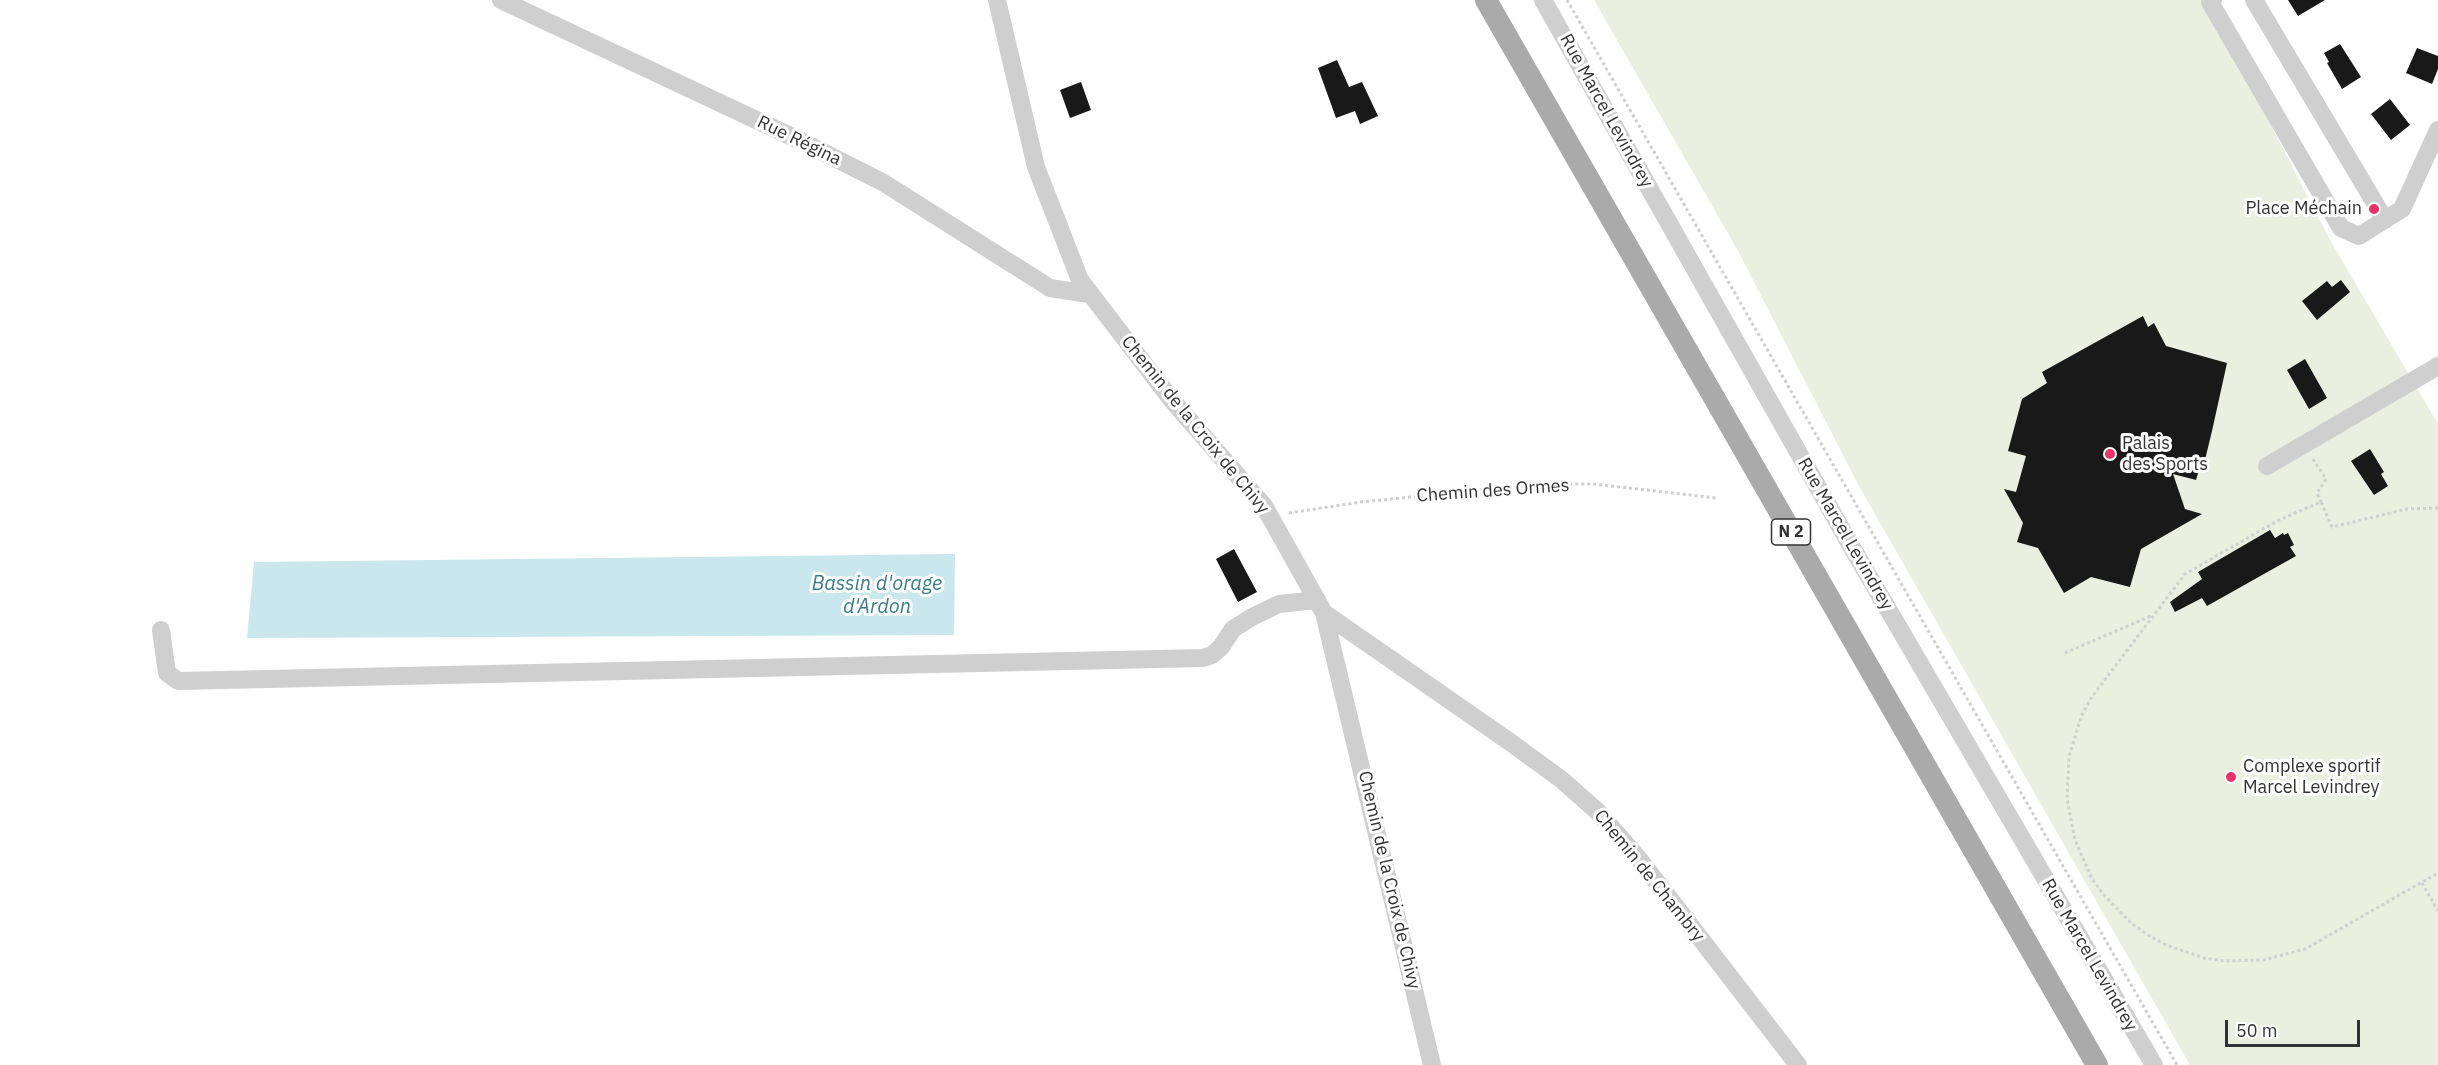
<!DOCTYPE html>
<meta charset="utf-8">
<style>
body{margin:0}
#map{position:relative;width:2438px;height:1065px;overflow:hidden;background:#fff;font-family:"IBM Plex Sans",sans-serif}
canvas{display:block}
.scale{position:absolute;left:2225px;top:1020px;width:135px;height:27px;box-sizing:border-box;border:3px solid #323232;border-top:0;padding-left:8px;font-size:18px;line-height:21px;white-space:nowrap;color:#323232;-webkit-text-stroke:4px #fff;paint-order:stroke}
</style>
<div id="map">
<canvas width="2438" height="1065"></canvas>
<div class="scale">50 m</div>
</div>
<script>
const c = document.querySelector('canvas').getContext('2d');
c.lineJoin = 'round';
function paint(path, color) {
  c.fillStyle = color;
  c.fill(path, 'evenodd');
}
function shape(rows) {
  const path = new Path2D();
  for (const r of rows) {
    path.moveTo(r[0], r[1]);
    for (let i = 2; i < r.length; i += 2) path.lineTo(r[i], r[i + 1]);
  }
  return path;
}
function trace(path, color, width, dash) {
  c.strokeStyle = color;
  c.lineWidth = width;
  c.lineCap = dash ? 'butt' : 'round';
  c.setLineDash(dash || []);
  c.stroke(path);
}
function label(font, color, halo, rows, align = 'center') {
  c.font = font + ' "IBM Plex Sans",sans-serif';
  c.lineWidth = 6;
  c.setLineDash([]);
  c.textBaseline = 'middle';
  c.strokeStyle = halo;
  c.fillStyle = color;
  for (const [text, x, y, turn = 0] of rows) {
    c.save();
    c.translate(x, y);
    c.rotate((+turn || 0) * Math.PI / 180);
    c.textAlign = isNaN(turn) ? turn : align;
    if (halo) c.strokeText(text, 0, 0);
    c.fillText(text, 0, 0);
    c.restore();
  }
}
const green = shape([
 [1594,0,2202,0,2225,36,2330,240,2438,424,2438,1065,2190,1065,1860,488,1737,249]
]);
const water = shape([
 [955,554,954,635,247,638,254,562]
]);
const building = shape([
 [2288,0,2325,0,2298,16],
 [2340,44,2361,77,2342,89,2327,63,2329,62,2324,53],
 [2417,48,2438,56,2438,69,2432,84,2406,73],
 [1337,60,1349,87,1362,82,1378,116,1360,124,1355,111,1336,118,1318,68],
 [1081,82,1091,110,1070,118,1060,90],
 [2390,99,2410,125,2391,140,2371,114],
 [2341,280,2350,292,2317,320,2302,301,2327,281,2332,287],
 [2143,316,2148,327,2154,323,2166,346,2227,363,2212,431,2204,464,2201,463,2196,480,2173,474,2185,509,2202,514,2141,549,2130,587,2091,577,2064,593,2038,548,2017,542,2023,523,2004,489,2016,492,2026,456,2008,451,2022,399,2047,383,2042,372],
 [2305,359,2327,398,2309,409,2287,370],
 [2370,449,2384,472,2381,474,2388,486,2374,495,2351,461],
 [2270,530,2275,538,2283,533,2284,535,2288,533,2294,545,2290,547,2296,556,2207,606,2202,598,2175,612,2170,602,2202,579,2198,572],
 [1234,549,1257,592,1238,602,1216,559]
]);
const path = shape([
 [1567,0,2177,1065],
 [2313,459,2326,479,2317,493,2321,502],
 [2438,508,2407,509,2332,527,2321,502,2279,520,2185,574,2091,698,2081,717,2069,757,2067,799,2075,840,2092,879,2104,895,2132,924,2148,935,2166,945,2204,958,2224,961,2264,960,2305,949,2438,873],
 [1289,513,1361,502,1541,484,1594,484,1716,498],
 [2065,653,2153,615],
 [2422,883,2438,911]
]);
const minor = shape([
 [501,0,801,141,884,183,1050,288,1089,294],
 [997,0,1036,167,1080,280,1171,399,1264,506,1324,613,1432,1065],
 [1543,0,1850,544,2154,1065],
 [2213,0,2210,2,2341,228,2359,236,2402,209,2438,130],
 [2254,0,2385,220],
 [2267,466,2438,366],
 [1324,613,1510,742,1562,780,1597,811,1639,859,1798,1065],
 [161,630,167,673,178,681,1203,658,1212,655,1221,647,1233,629,1252,617,1279,604,1317,600]
]);
const major = shape([
 [1486,0,2097,1065]
]);
const markers = [
 [2374,209,6,"#ec3169"],
 [2110,454,6,"#ec3169"],
 [2231,777,6,"#ec3169"]
];
const shields = [
 [1791,532,39]
];
const shieldNames = [
 ["N 2",1791,532]
];
const streetNames = [
 ["Rue Marcel Levindrey",1606,111,61],
 ["Rue Régina",799,141,26],
 ["Chemin de la Croix de Chivy",1195,425,51],
 ["Chemin des Ormes",1493,491,-4],
 ["Rue Marcel Levindrey",1845,534,60],
 ["Chemin de Chambry",1649,876,51],
 ["Chemin de la Croix de Chivy",1389,880,77],
 ["Rue Marcel Levindrey",2089,955,60]
];
const poiNames = [
 ["Place Méchain",2362,209,"right"],
 ["Palais",2122,444],
 ["des Sports",2122,465],
 ["Complexe sportif",2243,767],
 ["Marcel Levindrey",2243,788]
];
const waterNames = [
 ["Bassin d'orage",877,584],
 ["d'Ardon",877,607]
];
paint(green, '#ebefe0');
paint(water, '#c9e7ec');
paint(building, '#191919');
trace(path, '#cfcfcf', 3, [3, 3]);
trace(minor, '#cfcfcf', 18);
trace(major, '#aaa', 22);
for (const [x, y, r, color] of markers) {
  const dot = new Path2D();
  dot.arc(x, y, r, 0, 2 * Math.PI);
  c.fillStyle = color;
  c.fill(dot);
  trace(dot, '#fff', 2);
}
for (const [x, y, w] of shields) {
  const box = new Path2D();
  box.roundRect(x - w / 2, y - 13, w, 26, 4.5);
  c.fillStyle = '#fff';
  c.fill(box);
  trace(box, '#323232', 1.5);
}
label('bold 16px', '#323232', null, shieldNames);
label('18px', '#323232', '#fff', streetNames);
label('18px', '#323232', '#fff', poiNames, 'left');
label('italic 20px', '#377e8a', '#fff', waterNames);
</script>
